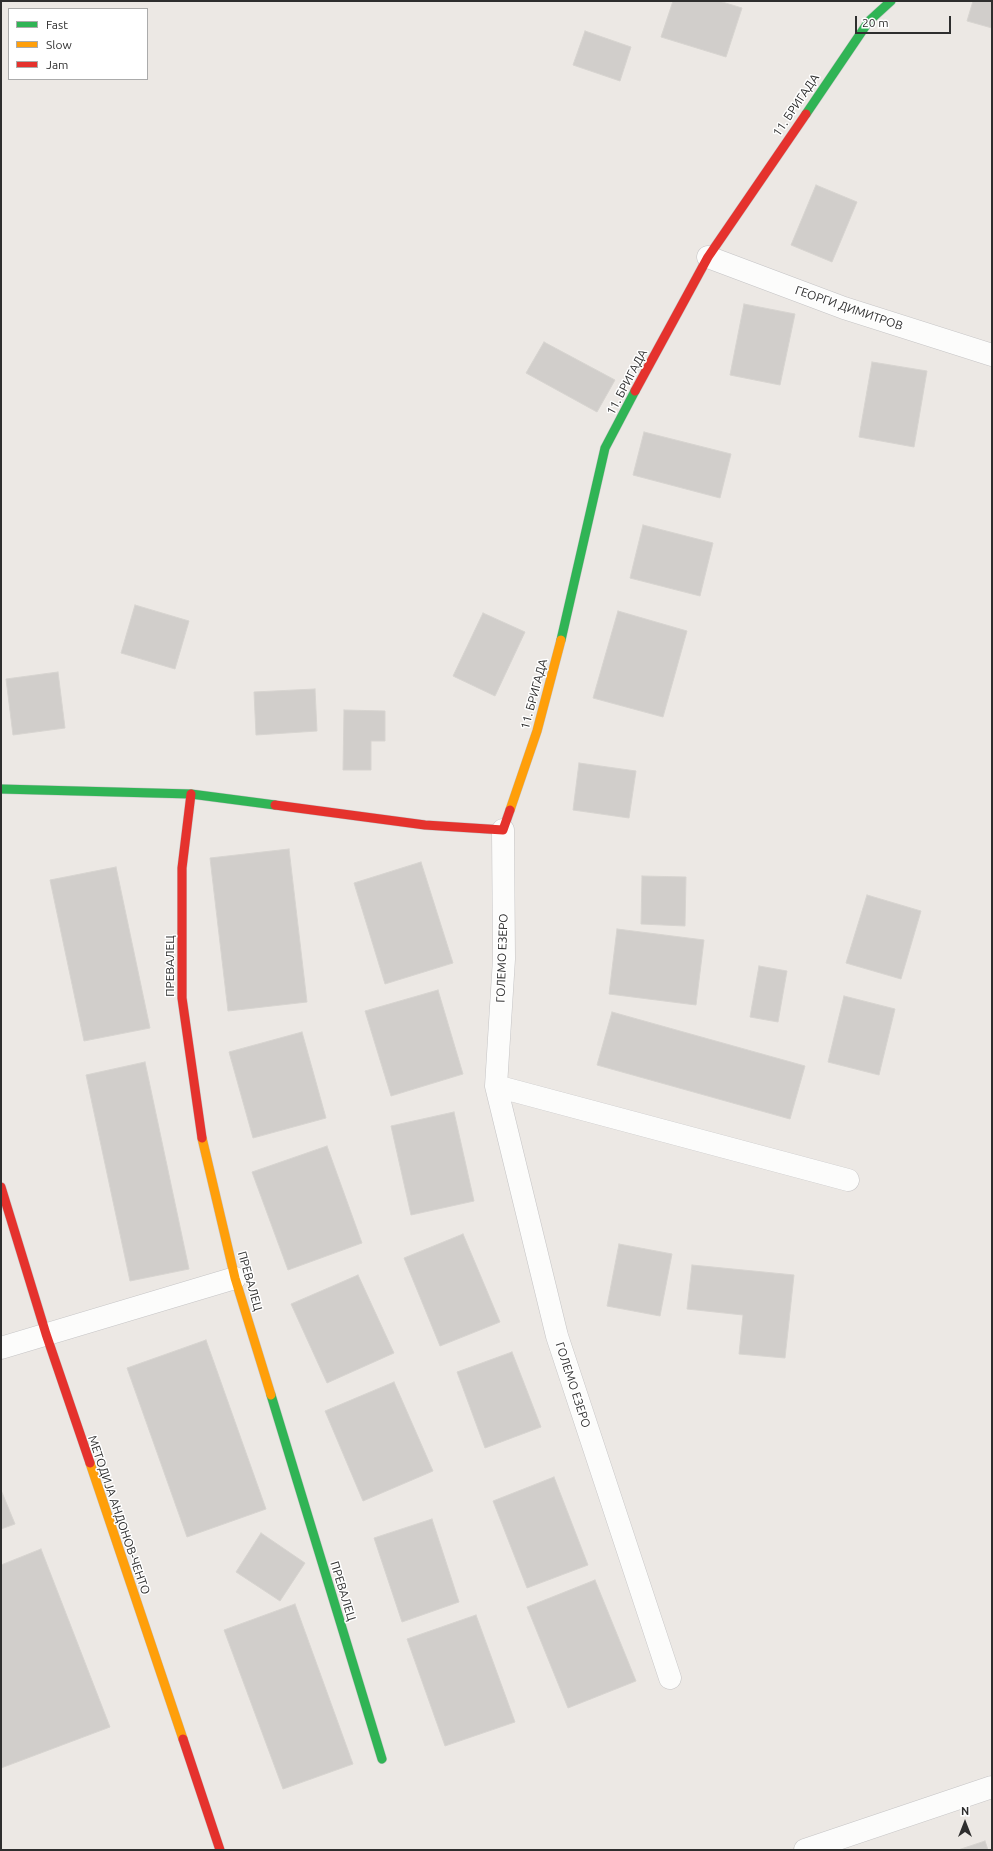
<!DOCTYPE html>
<meta charset="utf-8">
<style>
body{margin:0}
#map{position:relative;width:993px;height:1851px;overflow:hidden;background:#ece8e4;font-family:Ubuntu,sans-serif}
canvas{display:block}
.frame{position:absolute;inset:0;border:2px solid #2e2e2e;pointer-events:none}
.legend{position:absolute;left:8px;top:8px;width:140px;height:72px;box-sizing:border-box;background:#fff;border:1px solid #ababab;margin:0;padding:5px 7px;list-style:none;font-size:12px;color:#2e2e2e}
.legend li{display:flex;align-items:center;gap:8px;height:20px}
.legend b{width:20px;border:1px solid #ababab}
.north{position:absolute;left:945px;top:1803px;width:40px;height:40px;-webkit-text-stroke:3px #fff;paint-order:stroke;rotate:0deg;font-size:11px;font-weight:700;line-height:16px;text-align:center;color:#2e2e2e}
.north::after{content:'';display:block;margin:auto;width:14px;height:18px;background:#2e2e2e;clip-path:polygon(50% 0,100% 100%,50% 72%,0 100%)}
.scale{position:absolute;left:855px;top:16px;width:96px;height:18px;box-sizing:border-box;border:2px solid #2e2e2e;border-top:0;padding-left:5px;font-size:12px;line-height:14px;white-space:nowrap;color:#2e2e2e;-webkit-text-stroke:3px #fff;paint-order:stroke}
</style>
<div id="map">
<canvas width="993" height="1851"></canvas>
<div class="frame"></div>
<ul class="legend">
<li><b style="height:5px;background:#30b455"></b>Fast</li>
<li><b style="height:5px;background:#ff9f0a"></b>Slow</li>
<li><b style="height:5px;background:#e5322d"></b>Jam</li>
</ul>
<div class="north">N</div>
<div class="scale">20 m</div>
</div>
<script>
const c = document.querySelector('canvas').getContext('2d');
c.lineJoin = 'round';
function paint(path, color) {
  c.fillStyle = color;
  c.fill(path, 'evenodd');
}
function shape(rows) {
  const path = new Path2D();
  for (const r of rows) {
    path.moveTo(r[0], r[1]);
    for (let i = 2; i < r.length; i += 2) path.lineTo(r[i], r[i + 1]);
  }
  return path;
}
function trace(path, color, width, dash) {
  c.strokeStyle = color;
  c.lineWidth = width;
  c.lineCap = dash ? 'butt' : 'round';
  c.setLineDash(dash || []);
  c.stroke(path);
}
function label(font, color, halo, rows, align = 'center') {
  c.font = font + ' Ubuntu,sans-serif';
  c.lineWidth = 3;
  c.setLineDash([]);
  c.textBaseline = 'middle';
  c.strokeStyle = halo;
  c.fillStyle = color;
  for (const [text, x, y, turn = 0] of rows) {
    c.save();
    c.translate(x, y);
    c.rotate((+turn || 0) * Math.PI / 180);
    c.textAlign = isNaN(turn) ? turn : align;
    if (halo) c.strokeText(text, 0, 0);
    c.fillText(text, 0, 0);
    c.restore();
  }
}
const building = shape([
 [673,1,719,1,742,8,726,57,661,37,673,1],
 [973,1,992,1,992,28,967,21,973,1],
 [585,31,631,47,620,81,573,65,585,31],
 [816,185,857,202,832,262,791,245,816,185],
 [744,304,795,314,780,385,730,375,744,304],
 [544,342,615,380,597,412,526,373,544,342],
 [872,362,927,371,914,447,859,437,872,362],
 [644,432,731,454,720,498,633,475,644,432],
 [643,525,713,543,700,596,630,578,643,525],
 [135,605,189,621,175,669,121,653,135,605],
 [618,611,687,631,663,717,593,698,618,611],
 [483,613,525,632,495,696,453,676,483,613],
 [58,672,65,728,13,735,6,679,58,672],
 [315,689,317,731,256,735,254,692,315,689],
 [344,710,385,711,385,741,371,741,371,770,343,770,344,710],
 [579,763,636,771,629,818,573,810,579,763],
 [289,849,307,1002,228,1011,210,858,289,849],
 [421,862,453,963,385,984,354,883,421,862],
 [116,867,150,1028,84,1041,50,880,116,867],
 [642,876,686,877,685,926,641,924,642,876],
 [867,895,921,911,901,979,846,963,867,895],
 [617,929,704,940,696,1005,609,994,617,929],
 [759,966,787,971,778,1022,750,1017,759,966],
 [438,990,463,1074,391,1096,365,1011,438,990],
 [844,996,895,1009,879,1075,828,1062,844,996],
 [612,1012,805,1066,790,1119,597,1065,612,1012],
 [302,1032,326,1118,253,1138,229,1052,302,1032],
 [145,1062,189,1269,130,1281,86,1075,145,1062],
 [454,1112,474,1201,411,1215,391,1126,454,1112],
 [327,1146,362,1243,288,1270,252,1172,327,1146],
 [463,1234,500,1322,440,1346,404,1258,463,1234],
 [619,1244,672,1254,660,1316,607,1306,619,1244],
 [692,1265,794,1275,785,1358,739,1354,743,1315,687,1309,692,1265],
 [358,1275,394,1353,327,1383,291,1304,358,1275],
 [206,1340,266,1509,187,1537,127,1368,206,1340],
 [512,1352,541,1427,485,1448,457,1372,512,1352],
 [394,1382,433,1471,363,1501,325,1411,394,1382],
 [554,1477,588,1565,527,1588,493,1501,554,1477],
 [1,1490,15,1524,1,1529,1,1490],
 [432,1519,459,1602,402,1622,374,1538,432,1519],
 [261,1533,305,1563,280,1601,236,1572,261,1533],
 [41,1549,110,1727,1,1768,1,1565,41,1549],
 [595,1580,636,1681,568,1708,527,1607,595,1580],
 [295,1604,353,1764,283,1789,224,1630,295,1604],
 [476,1615,515,1722,445,1746,407,1639,476,1615],
 [985,1841,988,1850,958,1850,985,1841]
]);
const street = shape([
 [708,257,844,308,992,355],
 [503,830,504,959,496,1086,848,1180],
 [496,1086,557,1336,670,1678],
 [1,1348,235,1278],
 [805,1850,992,1787]
]);
const fast = shape([
 [806,114,869,21,891,1],
 [561,640,605,448,635,391],
 [1,789,191,794,275,805],
 [271,1395,382,1759]
]);
const slow = shape([
 [510,810,537,731,561,640],
 [202,1138,235,1278,271,1395],
 [90,1463,183,1739]
]);
const jam = shape([
 [635,391,708,257,806,114],
 [191,794,182,868,182,998,202,1138],
 [275,805,425,825,503,830,510,810],
 [1,1187,46,1334,90,1463],
 [183,1739,220,1850]
]);
const streetNames = [
 ["11. БРИГАДА",796,105,-56],
 ["ГЕОРГИ ДИМИТРОВ",849,308,19],
 ["11. БРИГАДА",627,382,-62],
 ["11. БРИГАДА",534,694,-75],
 ["ГОЛЕМО ЕЗЕРО",502,958,-88],
 ["ПРЕВАЛЕЦ",170,966,-90],
 ["ПРЕВАЛЕЦ",250,1281,74],
 ["ГОЛЕМО ЕЗЕРО",573,1385,72],
 ["МЕТОДИЈА АНДОНОВ-ЧЕНТО",119,1515,71],
 ["ПРЕВАЛЕЦ",343,1591,73]
];
paint(building, '#d1cecb');
trace(building, '#d7d4d0', 1);
trace(street, '#c5c4c5', 23);
trace(fast, '#c5c4c5', 10);
trace(slow, '#c5c4c5', 10);
trace(jam, '#c5c4c5', 10);
trace(street, '#fcfcfb', 22);
trace(fast, '#30b455', 9);
trace(slow, '#ff9f0a', 9);
trace(jam, '#e5322d', 9);
label('12px', '#2e2e2e', '#fff', streetNames);
</script>
